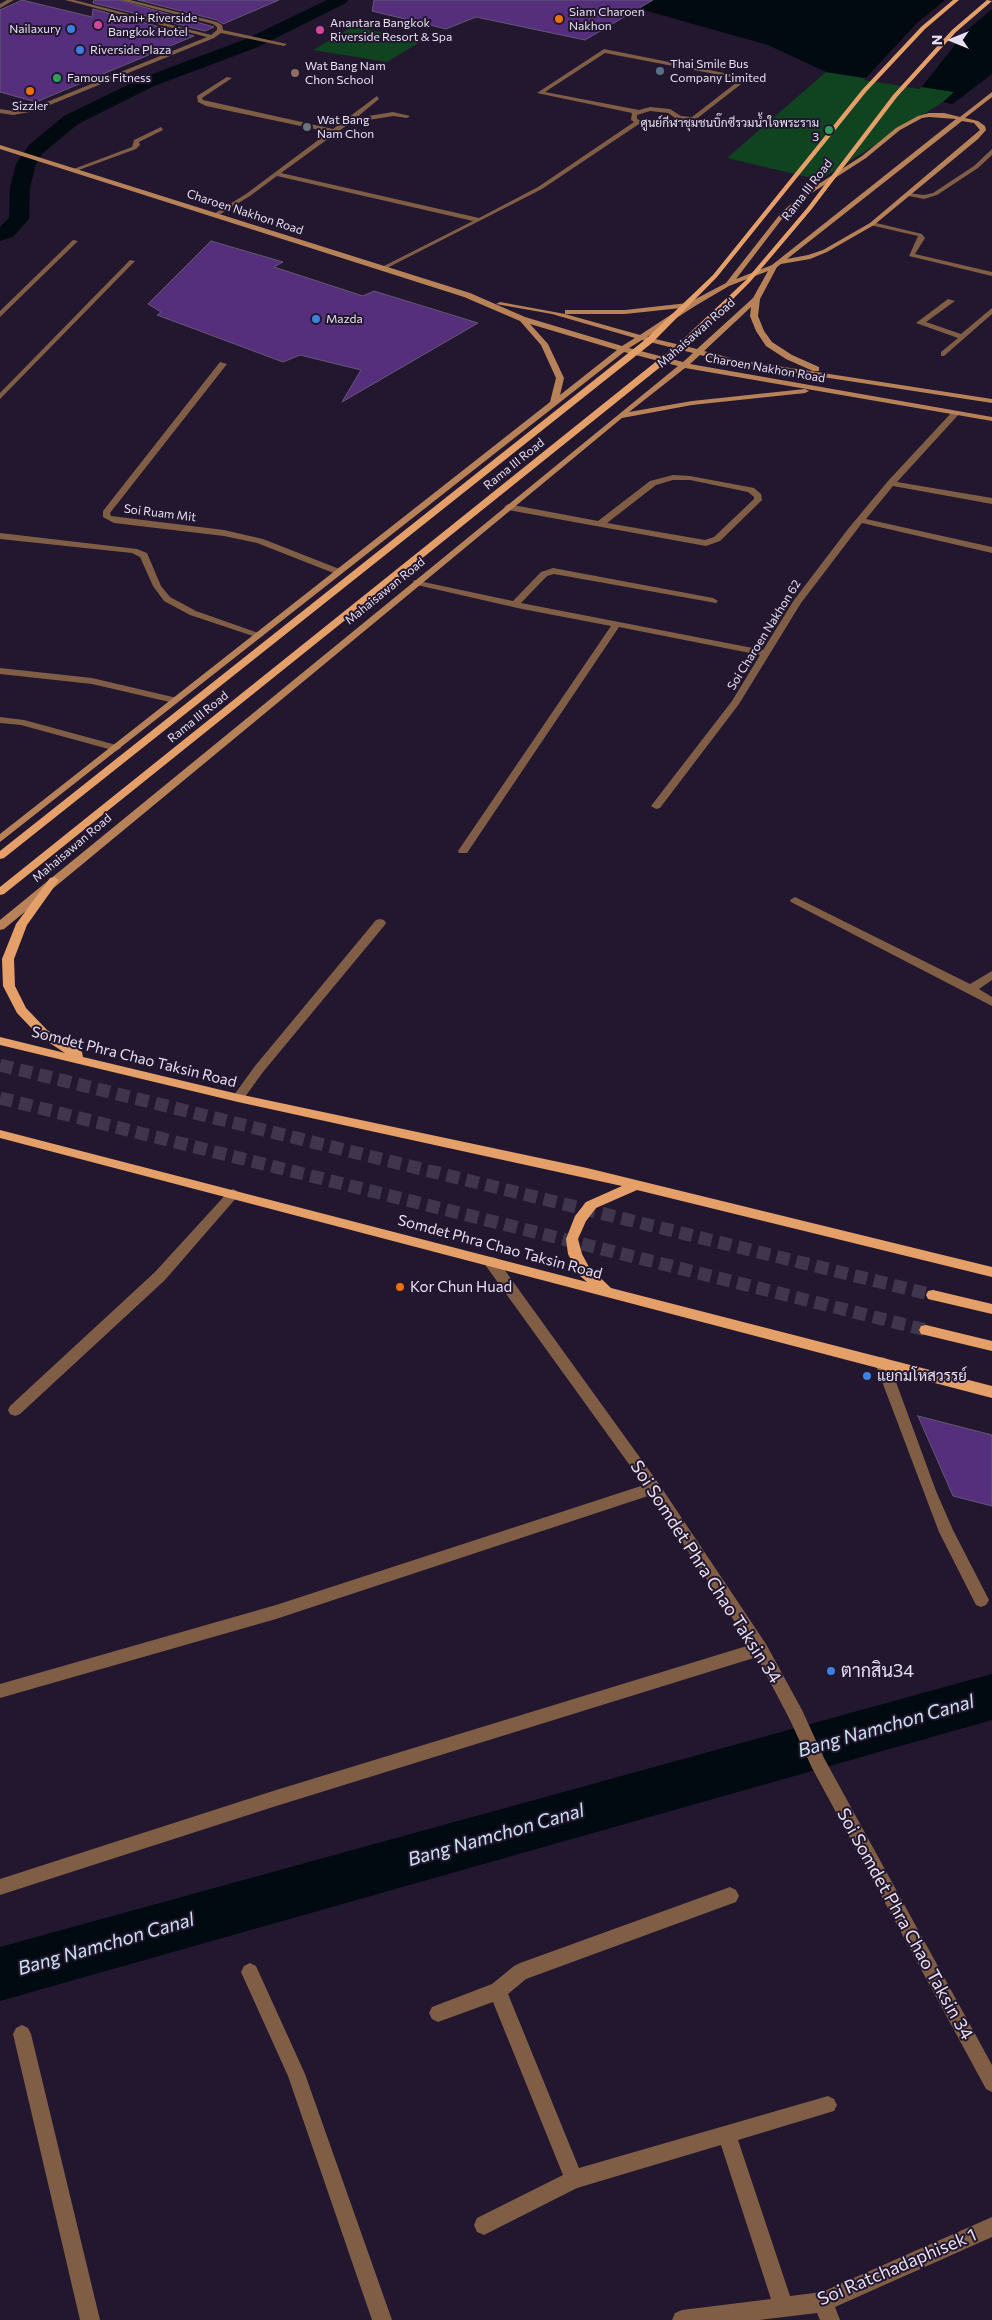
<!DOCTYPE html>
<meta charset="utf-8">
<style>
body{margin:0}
#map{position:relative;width:992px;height:2320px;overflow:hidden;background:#22172f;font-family:Commissioner,sans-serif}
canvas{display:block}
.north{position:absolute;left:927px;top:15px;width:50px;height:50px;-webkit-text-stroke:4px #22172f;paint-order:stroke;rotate:270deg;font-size:14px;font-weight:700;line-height:20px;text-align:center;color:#e6dff0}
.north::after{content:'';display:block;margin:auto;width:18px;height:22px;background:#e6dff0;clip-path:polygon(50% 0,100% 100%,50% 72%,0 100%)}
</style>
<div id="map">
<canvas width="992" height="2320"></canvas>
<div class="north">N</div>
</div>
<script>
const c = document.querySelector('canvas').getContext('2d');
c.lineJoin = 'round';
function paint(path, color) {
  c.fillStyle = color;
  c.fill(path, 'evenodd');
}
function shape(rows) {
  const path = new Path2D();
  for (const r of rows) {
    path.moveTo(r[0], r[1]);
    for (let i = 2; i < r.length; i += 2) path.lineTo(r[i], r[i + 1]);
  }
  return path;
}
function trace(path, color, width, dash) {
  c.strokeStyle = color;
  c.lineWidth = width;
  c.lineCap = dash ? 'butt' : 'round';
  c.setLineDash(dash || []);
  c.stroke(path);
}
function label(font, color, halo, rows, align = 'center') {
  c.font = font + ' Commissioner,Sarabun,sans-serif';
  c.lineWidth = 4;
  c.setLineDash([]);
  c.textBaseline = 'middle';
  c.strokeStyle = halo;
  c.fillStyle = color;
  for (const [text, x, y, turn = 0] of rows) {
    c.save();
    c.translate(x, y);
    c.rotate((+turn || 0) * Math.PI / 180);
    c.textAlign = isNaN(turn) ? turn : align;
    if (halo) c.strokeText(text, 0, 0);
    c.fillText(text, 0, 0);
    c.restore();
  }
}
const green = shape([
 [352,27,425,39,387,62,313,50],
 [826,72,955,92,943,102,820,180,727,158]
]);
const water = shape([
 [608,0,992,0,992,113,943,102,954,92,826,72,768,45]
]);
const pier = shape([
 [945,0,992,0,992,9,966,31,920,89,864,80,917,23],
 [992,74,992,112,989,115,950,106]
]);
const canal = shape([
 [327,0,348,0,346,3,258,47,154,86,78,124,43,153,36,164,30,187,29,219,13,237,0,241,0,227,9,218,10,187,16,164,29,145,64,116,142,78,246,39,327,0],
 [992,1674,992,1720,0,2001,0,1947,992,1674]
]);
const building = shape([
 [22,0,92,17,93,9,194,36,36,102,0,92,0,10,22,0],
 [94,0,119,0,214,27,205,31,93,3,94,0],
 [138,0,279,0,223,24,217,20,138,0],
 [374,0,653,0,585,40,476,17,446,29,372,11,374,0],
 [211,241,283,262,274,267,363,296,374,291,478,323,342,402,361,370,300,355,283,362,157,315,161,312,148,304,211,241],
 [918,1416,992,1435,992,1506,953,1496,918,1416]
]);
const primaryTunnel = shape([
 [0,1065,933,1295],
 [0,1098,926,1330]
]);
const lane = shape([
 [7,0,14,0,0,8,0,4,7,0],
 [65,0,74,0,211,35,217,30,217,27,213,24,121,0,130,0,217,22,222,25,223,30,287,44,284,46,221,33,214,38,35,111,13,115,0,113,0,109,13,111,32,108,207,37,65,0],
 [604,49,749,78,695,120,680,120,675,124,659,127,639,124,542,189,385,269,380,268,473,221,277,176,250,196,217,216,212,215,246,194,329,132,206,106,198,102,197,96,227,77,232,78,202,98,203,100,333,129,377,96,379,99,356,118,393,112,410,116,407,118,393,116,350,123,281,173,479,218,538,187,634,122,631,120,632,113,537,93,604,49],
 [605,53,741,79,692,117,681,116,670,109,650,107,639,110,545,92,605,53],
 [650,111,668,113,675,118,671,121,659,123,645,122,637,119,637,115,650,111],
 [992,149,992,155,978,168,937,195,924,199,904,195,907,193,924,195,933,193,974,166,992,149],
 [220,362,227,364,110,513,111,516,224,530,263,539,342,570,342,574,336,574,257,543,224,536,114,523,103,517,103,511,220,362],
 [673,475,690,476,754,488,761,494,762,500,720,541,706,546,508,510,504,507,508,504,598,521,650,481,673,475],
 [673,480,690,480,748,492,754,497,754,499,714,537,705,540,607,523,656,485,673,480],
 [0,533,137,549,147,553,161,586,170,597,196,611,264,635,259,638,190,615,164,601,153,586,140,557,132,553,0,539,0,533]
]);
const street = shape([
 [161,127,163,130,139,142,140,145,136,149,76,171,71,170,132,147,134,140,161,127],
 [872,222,922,234,925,238,915,254,992,272,992,276,909,256,918,236,870,225,870,223,872,222],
 [73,240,78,241,0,317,0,311,73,240],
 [130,260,135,261,0,399,0,393,130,260],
 [948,299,955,301,926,322,961,334,992,308,992,314,944,356,941,356,941,352,958,338,916,323,948,299],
 [953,411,960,413,897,482,992,498,992,504,893,486,866,519,992,547,992,553,862,523,801,603,739,704,660,808,656,809,651,806,732,701,760,655,619,627,467,853,459,853,458,851,611,626,522,609,417,585,413,582,414,580,513,601,541,572,553,568,713,598,718,601,716,603,554,574,547,576,521,603,763,650,794,600,848,529,888,481,953,411],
 [0,668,92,678,177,698,179,700,174,703,92,684,0,674,0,668],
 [0,717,24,720,120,746,121,748,116,751,21,725,0,723,0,717],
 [795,897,970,984,992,971,992,980,979,989,992,997,992,1006,791,902,790,900,795,897],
 [380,919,384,920,386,923,384,926,263,1072,242,1101,234,1101,232,1098,234,1095,255,1066,376,920,380,919],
 [233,1189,237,1191,239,1194,237,1197,165,1280,20,1414,15,1416,10,1414,8,1410,10,1406,155,1272,229,1191,233,1189],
 [491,1257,496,1258,659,1484,766,1644,802,1710,824,1758,992,2065,992,2092,986,2089,812,1768,790,1720,757,1657,273,1807,0,1895,0,1879,273,1791,750,1645,651,1495,276,1619,0,1698,0,1684,276,1605,644,1485,486,1266,484,1262,486,1258,491,1257],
 [882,1357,887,1359,889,1363,936,1491,953,1530,989,1600,986,1605,981,1607,976,1605,939,1532,875,1363,877,1359,882,1357],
 [730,1887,736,1890,739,1896,736,1902,526,1979,508,1994,579,2168,828,2096,834,2099,837,2105,834,2111,738,2140,790,2296,822,2292,992,2217,992,2237,835,2307,840,2320,820,2320,817,2313,759,2320,672,2320,675,2313,682,2310,771,2299,721,2145,577,2188,484,2235,477,2232,474,2225,477,2218,563,2175,493,2002,438,2022,432,2019,429,2013,432,2007,492,1984,514,1966,520,1963,730,1887],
 [250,1963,256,1966,305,2074,392,2320,372,2320,288,2076,241,1972,244,1966,250,1963],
 [22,2025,28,2028,31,2034,100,2320,80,2320,13,2034,16,2028,22,2025]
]);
const secondary = shape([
 [992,92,992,97,965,118,978,121,985,126,986,130,978,139,874,225,827,252,810,259,781,264,777,267,760,299,758,316,764,331,772,342,792,355,819,367,819,371,813,371,786,359,766,346,756,331,750,316,751,307,704,351,738,360,992,399,992,403,738,364,700,355,690,364,992,417,992,421,685,368,629,412,692,401,805,389,809,391,805,393,692,405,622,418,4,929,0,930,0,920,678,366,624,352,0,842,0,834,550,402,556,378,541,345,520,321,464,297,0,149,0,145,470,293,525,317,622,346,635,338,552,314,496,304,500,302,565,314,565,310,625,310,688,303,726,283,781,213,800,196,862,156,896,128,918,116,929,113,944,113,960,117,992,92],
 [929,117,956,119,772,265,736,279,785,215,804,198,866,158,900,130,922,118,929,117],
 [962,121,974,123,980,130,870,223,823,250,808,255,787,259,962,121],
 [768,271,753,298,697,349,647,337,695,306,729,286,768,271],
 [681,308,640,335,565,314,625,314,681,308],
 [530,324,617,350,560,395,564,378,548,344,530,324],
 [642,340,693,353,683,362,629,348,642,340]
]);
const primary = shape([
 [953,0,959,0,925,29,866,92,717,277,652,343,4,858,0,859,0,851,646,339,713,275,862,90,921,27,953,0],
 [987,0,992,1,956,32,897,97,811,210,750,282,684,348,4,894,0,895,0,887,678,344,746,280,807,208,893,95,952,30,987,0],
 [54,877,59,880,27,925,14,959,15,986,26,1008,47,1030,82,1052,83,1057,238,1094,587,1168,992,1267,992,1277,637,1190,596,1208,586,1221,578,1239,582,1254,589,1267,611,1288,992,1386,992,1398,0,1138,0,1130,587,1282,579,1275,568,1254,566,1239,575,1216,586,1202,622,1186,238,1102,0,1045,0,1037,65,1053,39,1036,17,1013,3,986,2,959,16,924,50,878,54,877],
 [933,1290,992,1304,992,1314,928,1299,926,1295,928,1291,933,1290],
 [926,1325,992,1341,992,1351,921,1334,919,1330,921,1326,926,1325]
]);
const markers = [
 [559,19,5,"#e8710a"],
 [98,25,5,"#d1479c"],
 [71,29,5,"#3f7fe0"],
 [320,30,5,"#d1479c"],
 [80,50,5,"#3f7fe0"],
 [660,71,5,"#5c6f8a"],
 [295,73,5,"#8d6e63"],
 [57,78,5,"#2e9e5b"],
 [30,91,5,"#e8710a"],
 [307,127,5,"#6b7280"],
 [829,130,5,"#2e9e5b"],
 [316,319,5,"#3f7fe0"],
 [400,1287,5,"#e8710a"],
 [867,1376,5,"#3f7fe0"],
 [831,1671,5,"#3f7fe0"]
];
const farPoinames = [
 ["Siam Charoen",569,12],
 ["Nakhon",569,26],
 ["Avani+ Riverside",108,18],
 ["Bangkok Hotel",108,32],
 ["Anantara Bangkok",330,23],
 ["Riverside Resort & Spa",330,37],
 ["Nailaxury",61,29,"right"],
 ["Riverside Plaza",90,50],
 ["Thai Smile Bus",670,64],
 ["Company Limited",670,78],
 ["Wat Bang Nam",305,66],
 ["Chon School",305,80],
 ["Famous Fitness",67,78],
 ["Sizzler",30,106,"center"],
 ["Wat Bang",317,120],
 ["Nam Chon",317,134],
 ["ศูนย์กีฬาชุมชนบิ๊กซีรวมน้ำใจพระราม",819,123,"right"],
 ["3",819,137,"right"],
 ["Mazda",326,319]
];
const farStreetnames = [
 ["Rama III Road",807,190,-52],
 ["Charoen Nakhon Road",245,212,18],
 ["Mahaisawan Road",696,333,-41],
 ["Charoen Nakhon Road",765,368,10],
 ["Rama III Road",514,464,-39],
 ["Soi Ruam Mit",160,513,7],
 ["Mahaisawan Road",385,591,-39],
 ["Soi Charoen Nakhon 62",764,635,-58],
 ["Rama III Road",198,717,-39],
 ["Mahaisawan Road",72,848,-40]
];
const streetNames = [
 ["Somdet Phra Chao Taksin Road",134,1057,14],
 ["Somdet Phra Chao Taksin Road",500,1247,15]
];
const poiNames = [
 ["Kor Chun Huad",410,1287],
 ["แยกมโหสวรรย์",877,1376]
];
const nearStreetnames = [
 ["Soi Somdet Phra Chao Taksin 34",706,1572,57],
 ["Soi Somdet Phra Chao Taksin 34",905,1924,61],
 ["Soi Ratchadaphisek 1",897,2267,-23]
];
const nearPoinames = [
 ["ตากสิน34",841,1671]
];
const nearWaternames = [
 ["Bang Namchon Canal",886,1726,-16],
 ["Bang Namchon Canal",496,1835,-16],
 ["Bang Namchon Canal",106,1944,-16]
];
paint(green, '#104320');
paint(water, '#000a10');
paint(pier, '#22172f');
paint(canal, '#000a10');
paint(building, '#552e7c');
trace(building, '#655875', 1);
trace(primaryTunnel, '#3f354c', 13, [13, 7]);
paint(lane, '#7f5e45');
paint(street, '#7f5e45');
paint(secondary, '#b88259');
paint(primary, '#e59f69');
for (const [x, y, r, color] of markers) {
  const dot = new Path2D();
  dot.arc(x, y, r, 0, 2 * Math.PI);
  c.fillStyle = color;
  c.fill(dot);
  trace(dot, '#22172f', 2);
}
label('12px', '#e6dff0', '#22172f', farPoinames, 'left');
label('12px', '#e6dff0', '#22172f', farStreetnames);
label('15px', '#e6dff0', '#22172f', streetNames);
label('15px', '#e6dff0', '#22172f', poiNames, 'left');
label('18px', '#e6dff0', '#22172f', nearStreetnames);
label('18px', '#e6dff0', '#22172f', nearPoinames, 'left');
label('italic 19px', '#c9e3ef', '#22172f', nearWaternames);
</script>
